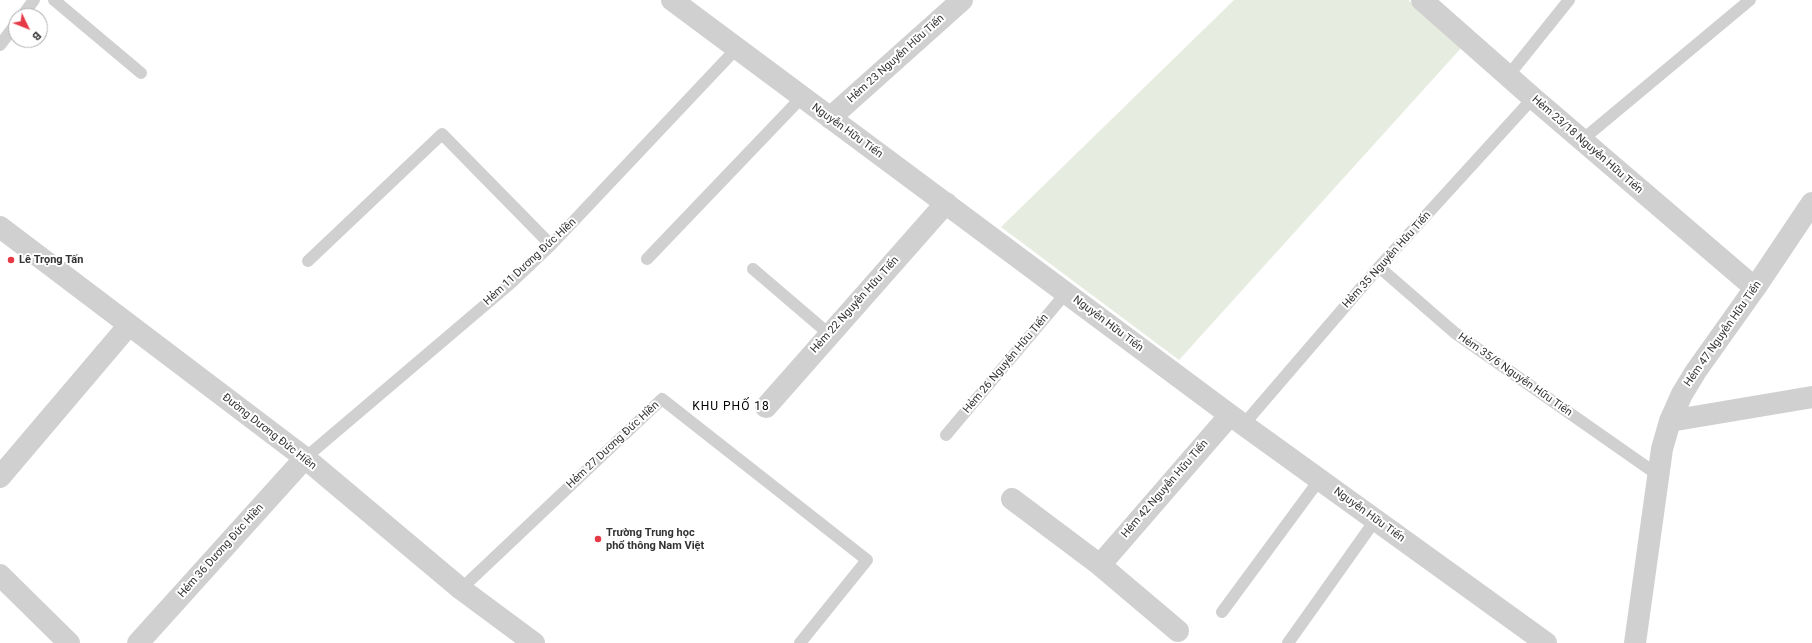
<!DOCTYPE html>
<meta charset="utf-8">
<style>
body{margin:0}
#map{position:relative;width:1812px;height:643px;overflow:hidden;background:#fff;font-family:Roboto,sans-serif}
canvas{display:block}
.north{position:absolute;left:8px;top:8px;width:40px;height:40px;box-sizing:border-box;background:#fff;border:1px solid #adadad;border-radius:50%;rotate:133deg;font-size:11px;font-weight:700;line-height:16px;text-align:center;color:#333}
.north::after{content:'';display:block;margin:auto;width:14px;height:18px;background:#e63946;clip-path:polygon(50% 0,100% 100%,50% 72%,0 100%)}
</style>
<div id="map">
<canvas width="1812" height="643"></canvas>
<div class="north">B</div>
</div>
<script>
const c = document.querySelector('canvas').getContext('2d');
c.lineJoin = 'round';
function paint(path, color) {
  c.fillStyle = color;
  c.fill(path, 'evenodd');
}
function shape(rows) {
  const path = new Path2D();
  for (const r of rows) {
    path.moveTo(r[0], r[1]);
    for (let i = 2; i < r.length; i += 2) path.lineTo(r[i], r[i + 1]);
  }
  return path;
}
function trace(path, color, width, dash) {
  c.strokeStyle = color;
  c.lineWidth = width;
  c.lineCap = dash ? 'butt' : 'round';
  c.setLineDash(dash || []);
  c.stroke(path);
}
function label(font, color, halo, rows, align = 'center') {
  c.font = font + ' Roboto,sans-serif';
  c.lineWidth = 4;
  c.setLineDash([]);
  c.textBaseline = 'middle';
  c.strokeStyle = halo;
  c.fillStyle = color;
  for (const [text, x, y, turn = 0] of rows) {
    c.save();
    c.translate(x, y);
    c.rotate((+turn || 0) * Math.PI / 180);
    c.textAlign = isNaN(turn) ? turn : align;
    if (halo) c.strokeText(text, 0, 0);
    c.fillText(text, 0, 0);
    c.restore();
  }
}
const green = shape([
 [1234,0,1408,0,1462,47,1179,360,1001,227]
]);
const service = shape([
 [54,0,141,73],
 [22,16,34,0],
 [0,45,16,24],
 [1508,76,1569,0],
 [1582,140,1750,0],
 [647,259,802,97],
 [308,261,442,134,551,245],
 [1379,267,1455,333,1658,475],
 [753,269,829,334],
 [1244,424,1379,267,1533,98],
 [946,435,1066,293],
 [305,458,511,283,551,245,737,48],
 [461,589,662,399,867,560,800,643],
 [1222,612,1320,479],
 [1288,643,1376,519]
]);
const minor = shape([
 [672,0,1230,415,1546,643],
 [1422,0,1533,98,1755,288],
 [830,118,962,0],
 [0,227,305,458,461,589,534,643],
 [766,407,946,203],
 [1670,421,1812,397],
 [0,477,129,325],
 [1012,499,1100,565,1178,631],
 [1100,565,1230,415],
 [0,575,69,643],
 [138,643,305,458],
 [1635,643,1662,449,1670,421,1682,394,1696,371,1755,288,1812,203]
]);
const markers = [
 [11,260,4,"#e63946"],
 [598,539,4,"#e63946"]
];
const streetNames = [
 ["Hẻm 23 Nguyễn Hữu Tiến",896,59,-42],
 ["Nguyễn Hữu Tiến",847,131,36],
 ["Hẻm 23/18 Nguyễn Hữu Tiến",1587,145,41],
 ["Hẻm 35 Nguyễn Hữu Tiến",1387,260,-48],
 ["Hẻm 11 Dương Đức Hiền",530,262,-43],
 ["Hẻm 22 Nguyễn Hữu Tiến",855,305,-48],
 ["Nguyễn Hữu Tiến",1108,324,37],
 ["Hẻm 47 Nguyễn Hữu Tiến",1723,334,-55],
 ["Hẻm 26 Nguyễn Hữu Tiến",1006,364,-50],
 ["Hẻm 35/6 Nguyễn Hữu Tiến",1515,375,35],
 ["Đường Dương Đức Hiền",269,432,38],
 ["Hẻm 27 Dương Đức Hiền",613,445,-43],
 ["Hẻm 42 Nguyễn Hữu Tiến",1165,489,-49],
 ["Nguyễn Hữu Tiến",1369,515,36],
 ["Hẻm 36 Dương Đức Hiền",221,551,-48]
];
const poiNames = [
 ["Lê Trọng Tấn",19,260],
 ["Trường Trung học",606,533],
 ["phổ thông Nam Việt",606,546]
];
const neighbourhoodNames = [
 ["KHU PHỐ 18",731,407]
];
paint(green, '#e6ecdf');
trace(service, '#d0d0d0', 12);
trace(minor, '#d0d0d0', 22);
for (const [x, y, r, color] of markers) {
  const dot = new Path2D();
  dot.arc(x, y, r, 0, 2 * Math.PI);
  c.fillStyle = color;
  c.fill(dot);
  trace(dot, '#fff', 1.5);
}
label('11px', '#333', '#fff', streetNames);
label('bold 11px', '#333', '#fff', poiNames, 'left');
c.letterSpacing = '1px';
label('12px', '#000', '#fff', neighbourhoodNames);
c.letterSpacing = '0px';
</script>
